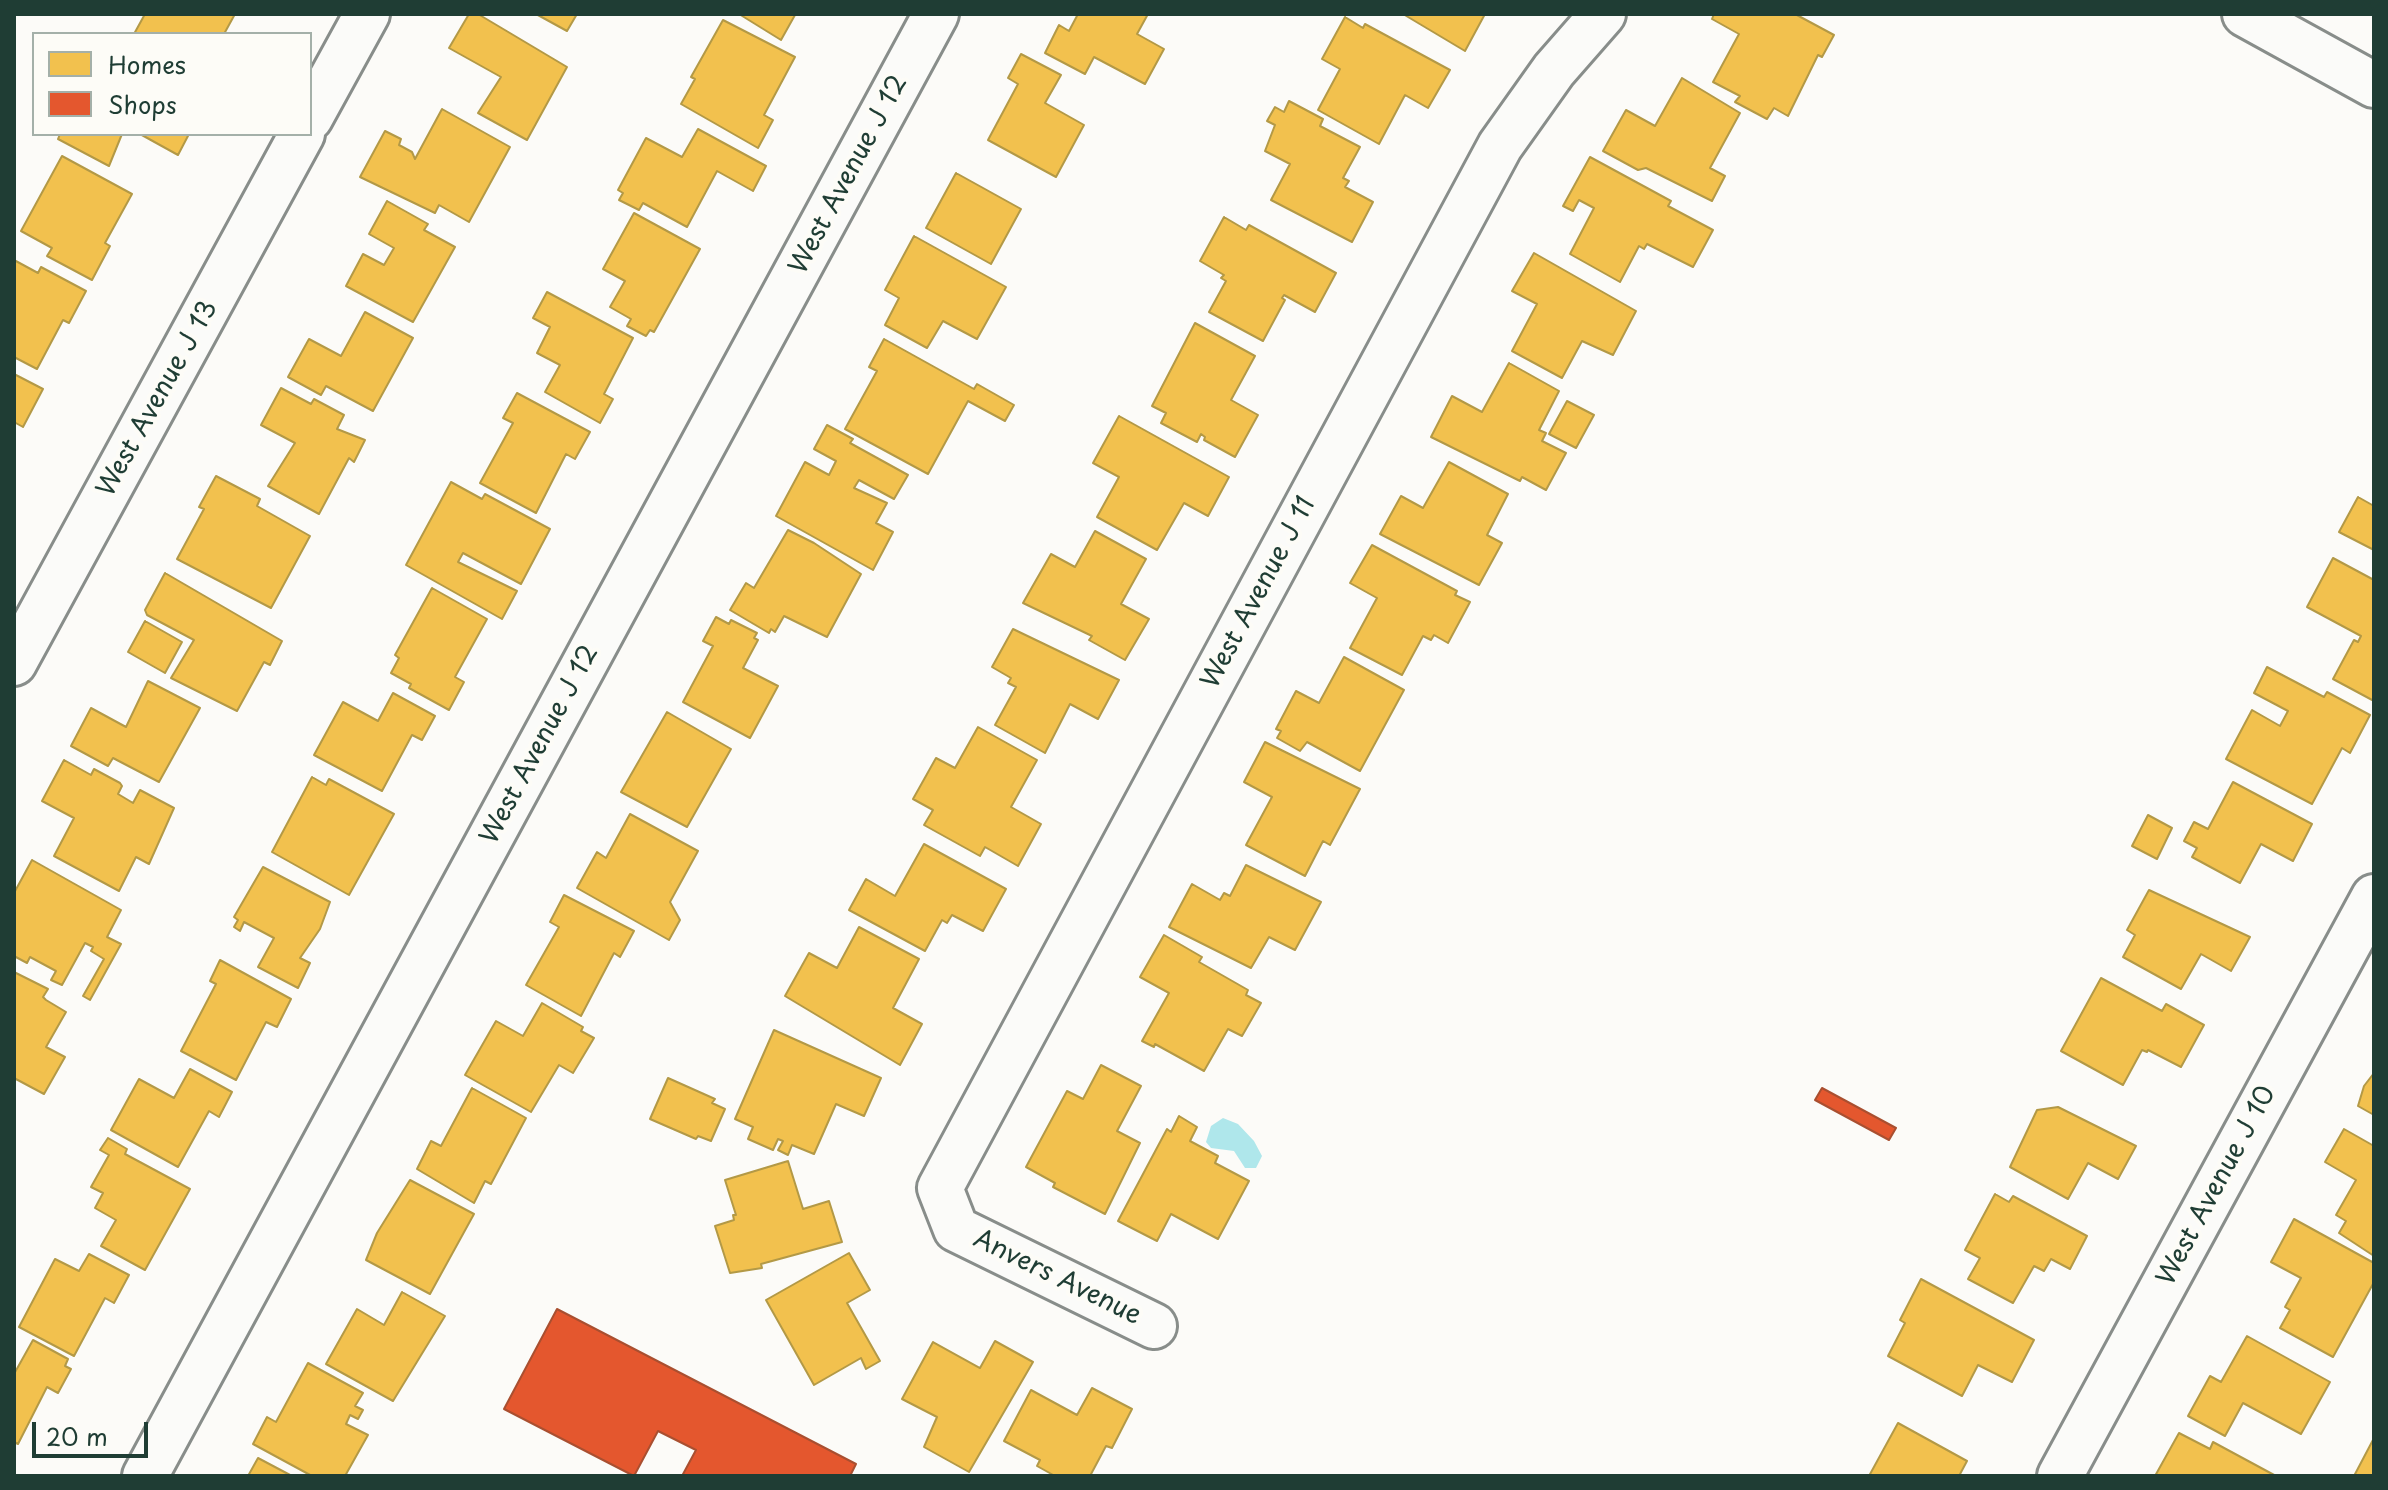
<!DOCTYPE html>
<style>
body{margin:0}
#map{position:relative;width:2388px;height:1490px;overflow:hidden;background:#fcfbf8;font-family:"Playpen Sans",sans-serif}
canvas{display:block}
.frame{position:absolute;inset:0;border:16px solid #1f3d34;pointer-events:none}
.legend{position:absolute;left:32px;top:32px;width:280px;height:104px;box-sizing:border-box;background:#fdfcf7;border:2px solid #a4b0a9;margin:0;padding:10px 14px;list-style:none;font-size:24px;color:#1f3d34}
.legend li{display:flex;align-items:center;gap:16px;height:40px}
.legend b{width:40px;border:2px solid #a4b0a9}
.scale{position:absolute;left:32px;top:1422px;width:116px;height:36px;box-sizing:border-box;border:4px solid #1f3d34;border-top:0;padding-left:10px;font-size:24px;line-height:28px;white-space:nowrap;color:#1f3d34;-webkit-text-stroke:6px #fdfcf7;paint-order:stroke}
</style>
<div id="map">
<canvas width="2388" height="1490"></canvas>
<div class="frame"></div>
<ul class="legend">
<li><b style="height:22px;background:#f2c14e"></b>Homes</li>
<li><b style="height:22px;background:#e4572e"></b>Shops</li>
</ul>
<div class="scale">20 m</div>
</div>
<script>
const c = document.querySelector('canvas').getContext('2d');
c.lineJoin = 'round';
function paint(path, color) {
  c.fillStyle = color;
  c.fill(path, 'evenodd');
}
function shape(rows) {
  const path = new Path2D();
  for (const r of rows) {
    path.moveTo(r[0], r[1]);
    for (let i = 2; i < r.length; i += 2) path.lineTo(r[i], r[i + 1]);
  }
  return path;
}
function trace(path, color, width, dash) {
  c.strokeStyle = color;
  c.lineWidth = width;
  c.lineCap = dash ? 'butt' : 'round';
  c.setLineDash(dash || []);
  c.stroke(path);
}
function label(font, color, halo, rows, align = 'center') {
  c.font = font + ' "Playpen Sans",sans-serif';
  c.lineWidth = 8;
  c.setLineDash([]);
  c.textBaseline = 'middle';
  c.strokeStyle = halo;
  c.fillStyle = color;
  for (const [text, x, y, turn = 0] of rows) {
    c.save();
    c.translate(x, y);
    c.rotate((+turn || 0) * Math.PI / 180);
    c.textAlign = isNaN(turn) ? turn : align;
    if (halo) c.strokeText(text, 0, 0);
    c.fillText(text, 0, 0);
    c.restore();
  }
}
const water = shape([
 [1223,1118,1238,1124,1254,1141,1262,1156,1256,1168,1245,1168,1234,1151,1211,1148,1206,1142,1211,1126]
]);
const homes = shape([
 [145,14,235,14,224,34,134,34,145,14],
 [469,14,478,14,567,67,527,140,478,113,501,77,449,48,469,14],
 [536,14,577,14,567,31,536,14],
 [739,14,793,14,795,15,781,40,739,14],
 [1078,14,1148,14,1137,34,1164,49,1145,84,1094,57,1085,74,1045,53,1059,25,1069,31,1078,14],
 [1403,14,1485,14,1465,51,1403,14],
 [1714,14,1795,14,1834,35,1822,57,1818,55,1788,116,1774,108,1767,119,1735,102,1740,96,1713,82,1739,34,1712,19,1714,14],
 [1345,17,1363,28,1365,24,1450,70,1428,108,1405,95,1379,144,1318,110,1340,69,1322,59,1345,17],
 [723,20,795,57,764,115,773,120,758,148,681,104,695,79,691,77,723,20],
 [1021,54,1061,75,1045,103,1084,125,1056,177,988,140,1018,84,1008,78,1021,54],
 [1682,78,1740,113,1710,168,1725,176,1712,201,1646,168,1638,170,1603,151,1626,110,1655,126,1682,78],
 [1289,101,1323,119,1320,126,1360,147,1343,178,1349,181,1345,187,1373,202,1352,242,1271,200,1290,164,1265,151,1275,125,1267,121,1275,107,1284,112,1289,101],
 [442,109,510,147,469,222,439,205,435,213,360,177,385,131,401,139,399,145,412,152,415,159,442,109],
 [698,129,766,166,753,191,717,171,687,227,643,203,639,210,619,200,623,193,618,190,646,138,682,157,698,129],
 [60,134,122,134,109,166,58,139,60,134],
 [140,134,189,134,178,155,140,134],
 [62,156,132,194,105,243,110,246,92,280,47,256,52,248,21,231,62,156],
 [1590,157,1671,201,1668,206,1713,230,1693,267,1647,244,1644,249,1639,246,1620,282,1570,254,1594,208,1579,200,1573,211,1563,206,1590,157],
 [956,173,1021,209,991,264,926,228,956,173],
 [387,201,428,224,424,230,455,247,413,322,346,286,363,254,384,265,394,248,369,234,387,201],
 [634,213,700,249,654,332,650,330,646,336,627,326,631,319,610,307,625,281,603,269,634,213],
 [1224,217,1246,230,1249,225,1336,273,1315,312,1284,295,1282,298,1285,300,1263,341,1209,312,1226,281,1221,278,1224,275,1200,261,1224,217],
 [914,236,1006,287,977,339,943,321,927,348,885,325,899,298,885,290,914,236],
 [1534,253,1636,311,1613,355,1582,341,1562,378,1512,351,1537,304,1512,291,1534,253],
 [14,260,38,273,41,267,86,291,69,323,63,320,37,369,14,357,14,260],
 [547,292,633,338,604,394,613,399,600,423,545,392,560,365,537,353,550,327,533,318,547,292],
 [365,312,413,338,373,411,326,386,321,395,288,377,309,339,341,356,365,312],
 [1195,323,1255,356,1231,400,1258,415,1235,457,1204,440,1205,437,1201,434,1197,442,1161,423,1166,413,1152,406,1195,323],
 [884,339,974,389,977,384,1014,405,1005,421,968,401,928,474,845,429,877,371,869,367,884,339],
 [1509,363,1559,391,1539,430,1546,433,1542,441,1566,453,1546,490,1522,477,1520,481,1431,437,1452,396,1482,412,1509,363],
 [14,374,43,389,23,427,14,422,14,374],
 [281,388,311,404,314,399,344,415,337,429,365,440,354,462,349,458,319,514,268,486,295,443,261,425,281,388],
 [517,393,590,432,575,459,566,454,536,513,480,483,513,423,503,418,517,393],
 [1567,401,1594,415,1576,448,1549,434,1567,401],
 [1119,416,1229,477,1208,516,1184,503,1157,550,1097,517,1119,477,1093,463,1119,416],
 [827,425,853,439,850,443,908,475,894,499,859,480,854,488,887,503,876,523,893,532,873,570,776,516,805,462,829,475,836,461,814,449,827,425],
 [1449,462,1508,494,1487,535,1502,543,1479,585,1380,534,1401,496,1423,508,1449,462],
 [216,476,260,499,257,506,310,536,271,608,177,559,204,509,199,507,216,476],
 [451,482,482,499,485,494,550,529,521,584,463,553,458,562,517,591,502,619,406,565,451,482],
 [2358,497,2374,506,2374,550,2339,532,2358,497],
 [788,530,814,543,861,574,827,637,784,616,775,632,771,629,769,633,730,610,746,583,754,588,788,530],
 [1095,531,1146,559,1121,604,1149,619,1125,660,1089,640,1092,636,1023,603,1051,554,1075,567,1095,531],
 [1372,545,1457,591,1455,595,1470,602,1448,643,1434,635,1431,640,1423,636,1402,675,1350,648,1377,598,1350,583,1372,545],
 [2333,558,2374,580,2374,701,2333,679,2354,640,2358,642,2361,636,2307,607,2333,558],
 [165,573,282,641,270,665,264,662,237,711,171,678,194,640,147,615,145,610,165,573],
 [432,588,487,619,455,677,464,682,449,710,409,688,411,684,391,673,399,658,395,655,432,588],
 [716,617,729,624,731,620,757,633,754,638,758,640,743,668,778,686,750,738,683,702,713,646,703,641,716,617],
 [145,621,182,642,165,673,128,652,145,621],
 [1013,629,1119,680,1098,719,1070,704,1045,753,995,725,1016,687,1008,683,1011,678,992,667,1013,629],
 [1344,657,1404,690,1360,771,1307,742,1300,751,1277,738,1281,731,1276,729,1296,691,1319,703,1344,657],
 [2267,667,2324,697,2327,692,2370,715,2350,753,2342,748,2312,804,2226,759,2252,710,2280,726,2288,711,2254,693,2267,667],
 [148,681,200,708,159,782,113,758,108,766,71,746,91,708,126,727,148,681],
 [393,693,435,716,422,740,412,735,382,791,314,755,343,702,378,721,393,693],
 [667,712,731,749,687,827,621,792,667,712],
 [978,727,1037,760,1011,807,1041,824,1018,866,985,847,980,856,924,825,933,810,913,799,936,758,955,768,978,727],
 [1265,742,1360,789,1330,845,1323,841,1305,876,1246,845,1272,797,1244,782,1265,742],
 [64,760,91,775,94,769,120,783,122,786,118,794,133,803,140,790,174,808,149,864,136,857,119,891,54,856,74,818,42,801,64,760],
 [312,777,326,785,329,779,394,814,349,895,272,852,312,777],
 [2233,782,2312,824,2293,861,2261,844,2240,883,2192,857,2197,848,2184,841,2194,822,2208,829,2233,782],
 [630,814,698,851,670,902,680,920,669,940,577,888,597,852,606,858,630,814],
 [2148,815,2172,828,2157,859,2132,846,2148,815],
 [924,844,1006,889,983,931,952,915,947,923,942,920,925,951,849,910,866,879,895,896,924,844],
 [32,860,121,910,107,937,121,944,90,1000,83,996,104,959,91,951,93,947,85,943,62,985,51,980,56,971,30,957,27,963,14,956,14,893,32,860],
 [1246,865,1321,902,1295,950,1269,937,1251,968,1169,927,1192,884,1220,900,1224,893,1230,896,1246,865],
 [263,867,330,902,320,929,300,958,310,963,298,988,258,967,274,938,244,922,240,931,234,927,238,920,234,917,263,867],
 [2149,890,2250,937,2231,971,2201,954,2181,989,2123,957,2135,935,2127,930,2149,890],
 [564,895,634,931,620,957,614,953,581,1016,526,985,559,927,550,922,564,895],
 [859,927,919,959,893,1008,922,1024,900,1065,785,996,809,953,837,968,859,927],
 [1164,935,1202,957,1199,962,1248,990,1246,995,1261,1003,1242,1036,1228,1029,1204,1071,1155,1044,1154,1047,1142,1041,1169,993,1140,977,1164,935],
 [220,960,291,999,277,1027,266,1022,236,1080,181,1051,216,984,210,981,220,960],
 [14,972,48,989,43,997,46,1000,66,1012,46,1047,65,1057,44,1094,14,1078,14,972],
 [2101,978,2162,1011,2166,1004,2204,1025,2181,1067,2148,1050,2147,1052,2142,1050,2123,1085,2061,1051,2101,978],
 [542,1003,583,1027,581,1031,594,1038,573,1073,559,1065,531,1112,465,1075,496,1021,523,1036,542,1003],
 [774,1030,881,1078,864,1116,836,1104,814,1154,792,1145,788,1155,778,1150,783,1141,778,1139,773,1150,748,1139,753,1127,735,1119,774,1030],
 [1101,1065,1141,1086,1117,1131,1140,1143,1105,1214,1053,1187,1055,1183,1026,1167,1067,1091,1083,1099,1101,1065],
 [190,1069,232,1092,219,1117,209,1111,178,1167,111,1130,139,1079,174,1098,190,1069],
 [2374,1073,2374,1115,2358,1106,2364,1086,2374,1073],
 [668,1078,715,1099,712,1103,725,1109,711,1141,698,1136,696,1139,650,1119,668,1078],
 [472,1088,526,1118,491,1184,485,1181,474,1203,417,1169,431,1141,441,1146,472,1088],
 [2058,1107,2136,1146,2118,1179,2088,1163,2068,1199,2010,1167,2037,1110,2058,1107],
 [1179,1116,1197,1127,1190,1141,1218,1156,1215,1163,1249,1181,1218,1239,1171,1214,1157,1241,1118,1221,1167,1129,1171,1132,1179,1116],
 [2344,1129,2374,1146,2374,1256,2339,1233,2346,1221,2336,1215,2356,1180,2325,1162,2344,1129],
 [108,1138,127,1149,125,1154,190,1189,145,1270,101,1246,116,1220,95,1208,103,1193,91,1187,109,1155,100,1150,108,1138],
 [788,1161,803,1209,829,1201,842,1242,761,1264,762,1268,730,1273,715,1226,734,1220,733,1215,736,1215,725,1180,788,1161],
 [410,1180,474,1214,430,1294,366,1260,377,1233,410,1180],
 [1995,1194,2009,1202,2013,1196,2087,1236,2070,1269,2051,1259,2044,1271,2034,1266,2013,1303,1968,1279,1980,1258,1965,1250,1995,1194],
 [2294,1219,2374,1263,2374,1282,2333,1357,2280,1328,2290,1310,2285,1307,2301,1278,2271,1262,2294,1219],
 [849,1253,870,1290,847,1303,880,1361,866,1369,861,1358,814,1385,766,1300,849,1253],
 [89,1254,129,1275,114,1303,105,1298,74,1356,19,1327,55,1259,79,1271,89,1254],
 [1921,1279,2034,1340,2012,1382,1978,1365,1962,1396,1888,1356,1905,1323,1900,1320,1921,1279],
 [402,1292,445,1316,393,1401,326,1364,357,1309,384,1325,402,1292],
 [2247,1336,2330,1382,2301,1434,2243,1403,2225,1436,2188,1416,2210,1376,2221,1382,2247,1336],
 [33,1340,68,1359,65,1366,71,1369,58,1393,47,1387,18,1444,14,1442,14,1374,33,1340],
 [995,1341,1033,1362,969,1472,924,1447,937,1417,902,1399,933,1342,980,1368,995,1341],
 [308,1363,363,1393,355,1406,363,1410,358,1419,350,1415,346,1424,368,1435,345,1476,312,1476,253,1444,267,1417,276,1422,308,1363],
 [1092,1388,1132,1409,1112,1448,1106,1446,1090,1476,1055,1476,1037,1466,1040,1460,1004,1441,1031,1390,1077,1415,1092,1388],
 [1898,1423,1967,1461,1959,1476,1869,1476,1898,1423],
 [2179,1433,2210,1449,2213,1442,2276,1476,2155,1476,2179,1433],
 [2374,1438,2374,1476,2354,1476,2374,1438],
 [258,1458,292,1476,248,1476,258,1458]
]);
const shops = shape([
 [1822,1088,1896,1128,1889,1140,1815,1100,1822,1088],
 [557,1309,856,1464,850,1476,682,1476,696,1450,658,1431,634,1476,504,1409,557,1309]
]);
const minor = shape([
 [2245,14,2374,85],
 [310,118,367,14],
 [14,663,302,134],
 [1154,1326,956,1229,940,1188,1500,146,1554,70,1603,14],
 [145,1476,936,14],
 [2060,1476,2374,897]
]);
const streetNames = [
 ["West Avenue J 12",849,175,-62],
 ["West Avenue J 13",158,399,-61],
 ["West Avenue J 11",1259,593,-62],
 ["West Avenue J 12",540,745,-62],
 ["West Avenue J 10",2217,1186,-62],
 ["Anvers Avenue",1057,1278,26]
];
paint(water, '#afe7eb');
paint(homes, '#f2c14e');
trace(homes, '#b39946', 2);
paint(shops, '#e4572e');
trace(shops, '#a94f30', 2);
trace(minor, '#888d8a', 50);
trace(minor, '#fbfbf9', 44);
label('26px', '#1f3d34', '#fdfcf7', streetNames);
</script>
